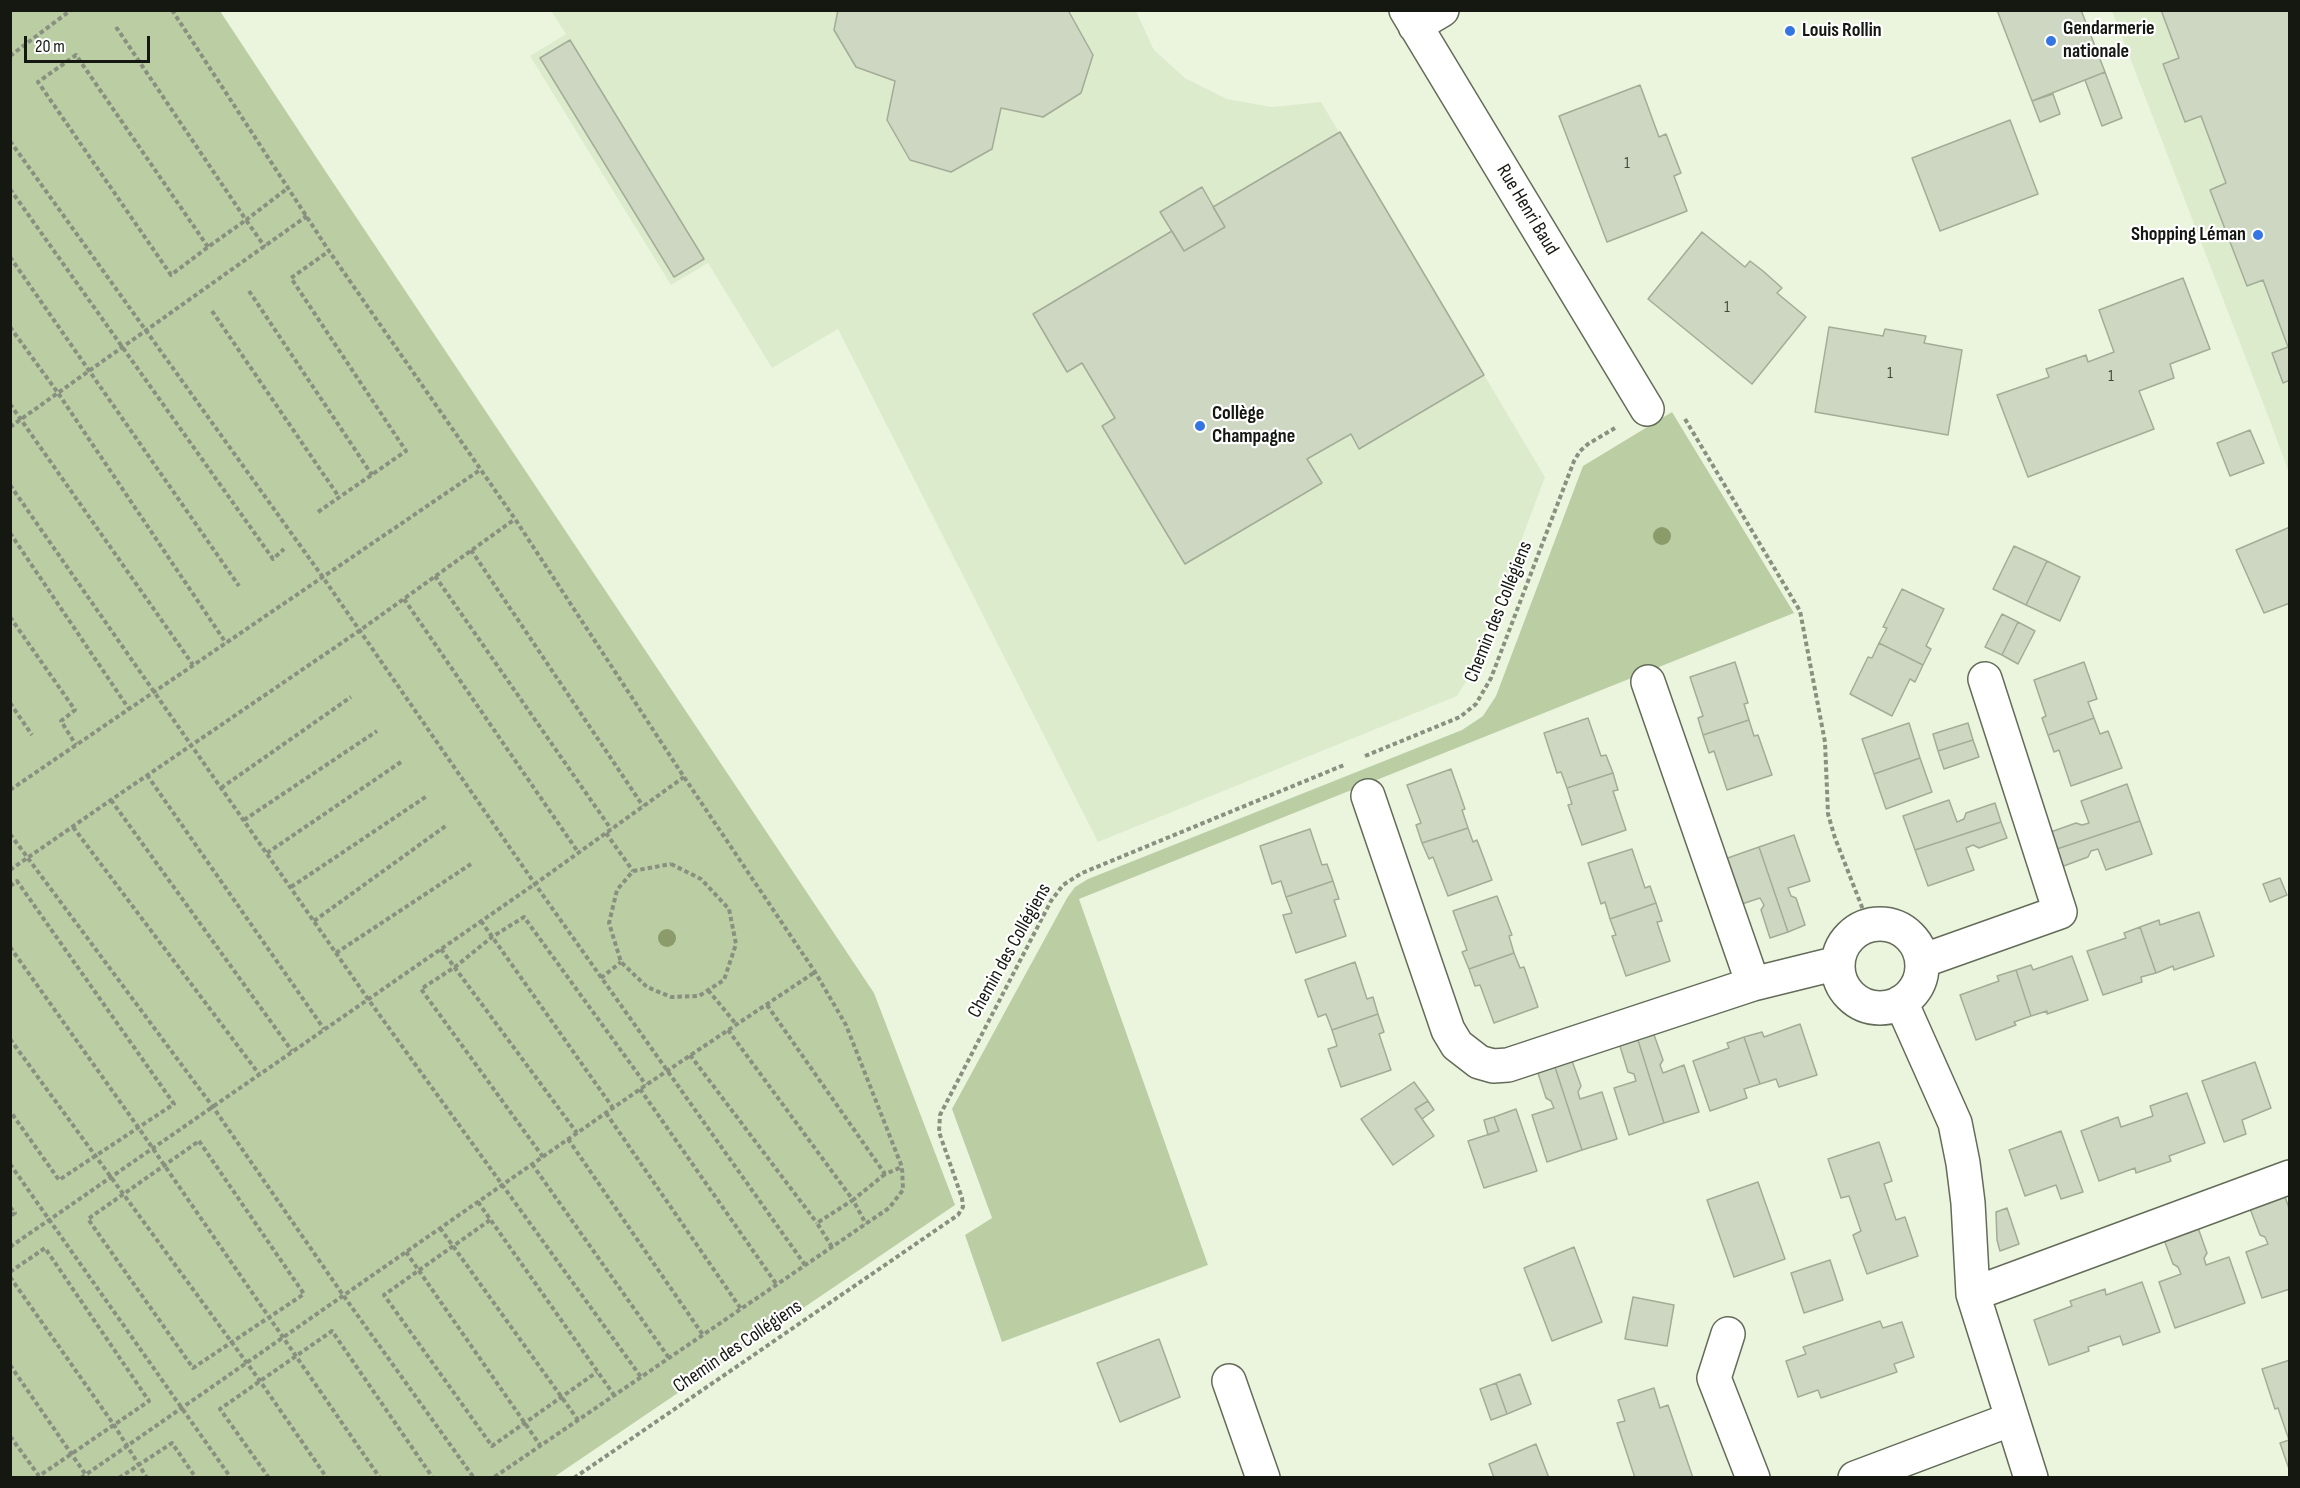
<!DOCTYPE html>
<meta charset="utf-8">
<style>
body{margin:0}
#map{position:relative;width:2300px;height:1488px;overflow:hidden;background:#ebf5de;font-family:"Sofia Sans Condensed",sans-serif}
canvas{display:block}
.frame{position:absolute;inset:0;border:12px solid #151810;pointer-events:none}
.scale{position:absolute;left:24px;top:36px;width:126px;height:27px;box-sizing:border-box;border:3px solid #151810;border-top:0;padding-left:8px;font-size:18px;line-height:21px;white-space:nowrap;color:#151810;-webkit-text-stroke:4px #fff;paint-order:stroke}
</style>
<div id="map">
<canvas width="2300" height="1488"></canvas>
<div class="frame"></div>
<div class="scale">20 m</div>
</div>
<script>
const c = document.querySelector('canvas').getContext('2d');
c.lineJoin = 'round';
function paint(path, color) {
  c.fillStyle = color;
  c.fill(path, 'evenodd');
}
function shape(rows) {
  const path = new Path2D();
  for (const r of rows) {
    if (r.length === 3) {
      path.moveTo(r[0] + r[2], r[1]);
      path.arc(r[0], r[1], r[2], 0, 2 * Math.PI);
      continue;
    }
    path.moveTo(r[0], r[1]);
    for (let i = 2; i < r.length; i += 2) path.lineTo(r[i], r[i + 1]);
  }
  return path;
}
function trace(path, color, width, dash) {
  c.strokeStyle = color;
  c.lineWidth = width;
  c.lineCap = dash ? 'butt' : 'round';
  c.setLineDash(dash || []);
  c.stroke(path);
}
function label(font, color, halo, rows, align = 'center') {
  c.font = font + ' "Sofia Sans Condensed",sans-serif';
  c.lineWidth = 4.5;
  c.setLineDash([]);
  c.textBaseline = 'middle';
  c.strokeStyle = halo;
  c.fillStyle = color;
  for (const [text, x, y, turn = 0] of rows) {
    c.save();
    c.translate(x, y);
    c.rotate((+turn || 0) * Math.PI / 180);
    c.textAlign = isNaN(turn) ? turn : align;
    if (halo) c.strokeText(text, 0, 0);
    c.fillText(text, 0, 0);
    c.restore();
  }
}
const built = shape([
 [551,11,1136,11,1154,50,1185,78,1227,99,1272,107,1321,102,1545,477,1472,672,1457,696,1098,842,838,329,772,368,708,263,671,285,530,56,566,34],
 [2112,11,2289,11,2289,473,2270,421]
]);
const green = shape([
 [12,10,220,11,324,169,874,993,955,1205,554,1477,11,1477],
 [1672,412,1794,613,1079,899,1208,1265,1002,1342,965,1235,992,1218,952,1109,1067,898,1075,887,1088,879,1462,730,1483,716,1496,696,1583,466]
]);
const building = shape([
 [838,10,1068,10,1093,55,1081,93,1043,117,1001,108,992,149,951,172,910,160,887,120,895,81,856,67,834,30,838,10],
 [1997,10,2081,10,2105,72,2032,101,1997,10],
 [2161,10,2290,10,2290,380,2283,383,2272,353,2288,347,2263,280,2247,286,2210,190,2226,183,2201,116,2185,122,2163,64,2179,58,2161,10],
 [570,40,704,259,674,277,540,58,570,40],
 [2105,72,2122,118,2102,126,2085,80,2105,72],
 [1640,85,1659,137,1666,134,1681,173,1674,176,1687,211,1607,242,1559,116,1640,85],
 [2053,94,2060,114,2040,122,2032,101,2053,94],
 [2010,120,2038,194,1940,231,1912,158,2010,120],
 [1340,132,1484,375,1359,449,1351,434,1307,459,1322,483,1185,564,1102,426,1115,418,1082,363,1067,372,1033,314,1172,231,1184,251,1225,227,1213,207,1340,132],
 [1202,187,1225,227,1184,251,1160,212,1202,187],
 [1702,232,1745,267,1750,261,1763,271,1782,288,1777,293,1806,317,1752,384,1648,299,1702,232],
 [2183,278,2210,349,2170,364,2174,378,2139,391,2154,429,2028,477,1997,395,2049,377,2046,369,2086,355,2088,362,2114,352,2099,310,2183,278],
 [1829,327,1883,336,1885,329,1926,336,1924,343,1962,350,1948,435,1815,412,1829,327],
 [2250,430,2264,463,2230,476,2217,443,2250,430],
 [2290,527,2290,603,2264,613,2236,550,2290,527],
 [2014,546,2047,561,2026,605,1993,589,2014,546],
 [2047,561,2080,577,2060,621,2026,605,2047,561],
 [1902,589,1944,609,1926,646,1931,649,1923,665,1879,643,1887,628,1883,627,1902,589],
 [2002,614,2018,622,2002,655,1985,647,2002,614],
 [2018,622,2035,631,2018,664,2002,655,2018,622],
 [1879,643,1923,665,1915,682,1910,679,1892,716,1850,694,1868,657,1872,658,1879,643],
 [1735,662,1748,703,1744,704,1749,720,1703,735,1698,718,1703,716,1690,677,1735,662],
 [2084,662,2097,699,2088,702,2094,718,2048,735,2042,718,2046,716,2034,680,2084,662],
 [1588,718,1601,756,1606,755,1613,773,1567,788,1561,772,1557,773,1544,733,1588,718],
 [2094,718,2100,734,2108,731,2122,768,2071,786,2059,750,2054,752,2048,735,2094,718],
 [1749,720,1754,736,1758,735,1772,775,1727,790,1714,751,1709,753,1703,735,1749,720],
 [1909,723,1920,758,1874,774,1862,739,1909,723],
 [1968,723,1973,740,1938,751,1933,734,1968,723],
 [1973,740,1979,757,1944,769,1938,751,1973,740],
 [1920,758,1932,792,1886,809,1874,774,1920,758],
 [1451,769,1465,809,1462,810,1468,828,1422,843,1416,825,1421,823,1407,785,1451,769],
 [1613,773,1618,790,1613,791,1626,830,1582,845,1568,805,1572,804,1567,788,1613,773],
 [2127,784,2140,821,2054,850,2048,833,2076,823,2082,825,2089,823,2081,801,2127,784],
 [1949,800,1957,822,1964,819,1966,813,1995,803,2001,822,1915,850,1903,816,1949,800],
 [2140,821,2152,854,2106,870,2098,849,2091,851,2088,857,2061,867,2054,850,2140,821],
 [2001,822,2007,838,1979,848,1973,845,1966,848,1974,870,1928,886,1915,850,2001,822],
 [1468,828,1473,842,1477,840,1492,880,1448,896,1433,857,1429,859,1422,843,1468,828],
 [1310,829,1322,865,1327,864,1333,881,1286,897,1281,881,1272,884,1260,846,1310,829],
 [1794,835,1810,881,1788,888,1791,896,1796,898,1805,925,1788,932,1759,847,1794,835],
 [1759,847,1788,932,1770,938,1761,910,1764,905,1760,898,1739,905,1722,860,1759,847],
 [1632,849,1645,888,1650,886,1656,903,1610,919,1605,902,1601,904,1588,863,1632,849],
 [2280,878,2287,895,2270,902,2263,884,2280,878],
 [1333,881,1339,899,1334,900,1346,936,1296,953,1283,915,1292,913,1286,897,1333,881],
 [1497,896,1512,935,1509,936,1514,953,1469,969,1462,952,1467,950,1453,911,1497,896],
 [1656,903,1662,921,1657,922,1670,961,1626,976,1612,936,1616,935,1610,919,1656,903],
 [2199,912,2214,956,2174,970,2173,966,2156,973,2140,927,2159,920,2160,925,2199,912],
 [2140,927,2156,973,2141,977,2142,982,2103,995,2087,951,2126,938,2124,933,2140,927],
 [1514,953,1520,968,1524,967,1538,1007,1494,1023,1480,985,1475,986,1469,969,1514,953],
 [2072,956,2088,1000,2047,1014,2047,1011,2031,1016,2016,970,2031,965,2033,970,2072,956],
 [1355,962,1367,999,1373,997,1378,1014,1332,1030,1326,1014,1318,1017,1305,980,1355,962],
 [2016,970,2031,1016,2014,1022,2016,1025,1976,1040,1960,995,1999,981,1997,976,2016,970],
 [1378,1014,1384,1032,1379,1034,1391,1070,1341,1087,1328,1049,1337,1046,1332,1030,1378,1014],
 [1800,1024,1817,1075,1779,1087,1776,1079,1760,1084,1744,1037,1762,1032,1764,1037,1800,1024],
 [1653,1032,1663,1060,1660,1065,1663,1073,1684,1065,1699,1112,1664,1123,1637,1037,1653,1032],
 [1637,1037,1664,1123,1629,1135,1614,1088,1636,1081,1634,1074,1628,1072,1619,1043,1637,1037],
 [1744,1037,1760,1084,1744,1089,1747,1098,1710,1111,1693,1061,1729,1048,1727,1043,1744,1037],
 [1571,1058,1581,1086,1578,1092,1580,1099,1602,1092,1617,1139,1582,1150,1554,1064,1571,1058],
 [2255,1062,2271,1108,2242,1120,2246,1134,2224,1142,2202,1081,2255,1062],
 [1554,1064,1582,1150,1547,1162,1532,1115,1554,1108,1551,1101,1546,1098,1537,1070,1554,1064],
 [1414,1082,1428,1101,1415,1109,1434,1136,1393,1165,1361,1119,1414,1082],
 [2187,1093,2205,1143,2169,1156,2171,1161,2136,1173,2135,1168,2099,1181,2081,1131,2118,1117,2121,1127,2153,1116,2150,1106,2187,1093],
 [1428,1101,1434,1110,1422,1119,1415,1109,1428,1101],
 [1516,1109,1537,1171,1484,1188,1468,1141,1499,1131,1494,1117,1516,1109],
 [1494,1117,1499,1131,1488,1135,1484,1120,1494,1117],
 [2061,1131,2083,1192,2061,1199,2056,1185,2025,1196,2009,1150,2061,1131],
 [1879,1142,1892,1181,1884,1184,1896,1220,1905,1217,1918,1256,1867,1274,1853,1235,1861,1231,1849,1196,1841,1198,1828,1159,1879,1142],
 [1758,1182,1785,1259,1734,1277,1707,1200,1758,1182],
 [2284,1194,2290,1211,2290,1289,2262,1298,2246,1252,2268,1244,2265,1237,2260,1235,2249,1206,2284,1194],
 [2007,1208,2019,1244,2000,1251,1997,1240,1996,1212,2007,1208],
 [2197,1225,2207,1253,2204,1258,2206,1265,2229,1257,2245,1303,2175,1328,2159,1282,2181,1274,2178,1267,2173,1264,2163,1237,2197,1225],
 [1574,1247,1602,1322,1552,1341,1524,1268,1574,1247],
 [1830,1260,1843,1300,1804,1313,1791,1273,1830,1260],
 [2142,1282,2160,1332,2123,1345,2120,1336,2088,1347,2089,1351,2049,1365,2034,1320,2072,1306,2070,1301,2105,1289,2106,1295,2142,1282],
 [1633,1297,1674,1305,1667,1346,1625,1339,1633,1297],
 [1880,1321,1883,1328,1902,1322,1914,1357,1894,1364,1897,1372,1821,1398,1818,1390,1798,1397,1786,1361,1806,1354,1803,1347,1880,1321],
 [1159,1339,1180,1397,1120,1422,1097,1363,1159,1339],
 [2290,1360,2290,1472,2280,1443,2289,1440,2278,1408,2275,1409,2262,1369,2290,1360],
 [1520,1374,1531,1404,1507,1414,1496,1383,1520,1374],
 [1496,1383,1507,1414,1491,1420,1480,1389,1496,1383],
 [1654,1388,1660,1408,1668,1405,1693,1478,1635,1478,1617,1423,1625,1421,1618,1400,1654,1388],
 [1536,1444,1549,1478,1494,1478,1489,1464,1536,1444]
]);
const path = shape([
 [172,10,329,251,515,519,684,777,815,972,846,1025,902,1167,903,1190,889,1208,493,1478],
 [116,27,246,220,288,188],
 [10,56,71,10],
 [10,141,322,576,535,884,805,1265],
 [10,189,273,559,284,549],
 [208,247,76,55,38,82,171,275,208,247,246,220,265,247],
 [10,257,239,586],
 [249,291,372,475],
 [212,311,339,497],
 [10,327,58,393,226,643],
 [10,404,193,665],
 [1685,419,1800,611,1825,742,1828,814,1835,838,1869,925],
 [10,427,307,216],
 [10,485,368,999,641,1377],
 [318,512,406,451,291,278,329,251],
 [10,533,129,709],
 [471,550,643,806],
 [435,576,611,829],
 [404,599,578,852],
 [10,617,75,710,61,721,76,745],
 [10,703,32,735],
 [1365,756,1460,717,1476,704,1491,678,1574,461,1580,451,1588,444,1615,428],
 [147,775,324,1029],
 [221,788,351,697],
 [10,790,480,470],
 [111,800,292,1051],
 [244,820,377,731],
 [73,827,259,1074],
 [606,833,633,871],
 [10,834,213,1107,343,1295,474,1478],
 [267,853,401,762],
 [671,864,701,879,729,909,736,944,724,980,699,996,671,997,647,987,621,962,609,923,617,890,633,871,671,864],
 [10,870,111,800,359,631,515,519],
 [10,886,17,881,174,1104,59,1180,10,1111],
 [291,887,427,796],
 [314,921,447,825],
 [481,921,613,1108],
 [10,947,138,1127,380,1478],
 [441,949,577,1133],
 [336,953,471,864],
 [601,978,621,962],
 [708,990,736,1024],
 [767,1005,885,1174,902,1167],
 [728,1030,853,1200,885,1174],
 [10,1039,260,1381,327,1478],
 [690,1055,817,1223],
 [640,1089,777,1285],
 [606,1113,741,1309],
 [568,1139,703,1335],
 [199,1141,304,1294,193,1368,88,1219,199,1141],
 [543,1157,421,989,455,967,492,937,524,917,646,1085],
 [10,1164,231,1478],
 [532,1164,669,1358],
 [478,1202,614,1395],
 [10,1207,15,1213,10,1216],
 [490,1220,384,1295,492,1446,597,1372],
 [440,1228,578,1420],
 [10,1247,535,884,684,777],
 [832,1247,817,1223,853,1200,866,1224],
 [406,1252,540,1445],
 [10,1272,45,1248,149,1401,39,1476,10,1436],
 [10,1277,114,1425,147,1478],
 [10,1365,88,1478],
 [81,1478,646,1085,815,972],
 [119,1478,172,1443,196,1478],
 [269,1478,220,1409,332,1331,433,1478],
 [574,1478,958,1215,963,1207,962,1198,939,1132,940,1115,1051,901,1063,885,1082,873,1344,765]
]);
const minor = shape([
 [1406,10,1647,409],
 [1415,26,1442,10],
 [1648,682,1753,984],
 [1368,796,1448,1030,1457,1045,1479,1062,1493,1066,1508,1065,1753,984,1838,963],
 [1880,966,42],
 [1922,961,2060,912,1985,679],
 [1901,1002,1955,1123,1963,1163,1968,1203,1973,1294,2031,1478],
 [1973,1294,2290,1177],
 [1728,1334,1714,1378,1753,1478],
 [1229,1381,1263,1478],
 [1855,1478,2012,1419]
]);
const trees = [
 [1662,536],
 [667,938]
];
const markers = [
 [1790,31,6,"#3475e3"],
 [2051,41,6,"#3475e3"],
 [2258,235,6,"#3475e3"],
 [1200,426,6,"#3475e3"]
];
const numberNames = [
 ["1",1627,164],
 ["1",1727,308],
 ["1",1890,374],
 ["1",2111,377]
];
const poiNames = [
 ["Gendarmerie",2063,29],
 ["nationale",2063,52],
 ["Louis Rollin",1802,31],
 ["Shopping Léman",2246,235,"right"],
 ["Collège",1212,414],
 ["Champagne",1212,437]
];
const streetNames = [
 ["Rue Henri Baud",1527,210,59],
 ["Chemin des Collégiens",1499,612,-68],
 ["Chemin des Collégiens",1010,951,-61],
 ["Chemin des Collégiens",738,1347,-34]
];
paint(built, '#ddebcd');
paint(green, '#bbcea3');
paint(building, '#cdd7c1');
trace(building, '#a3ac97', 1.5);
trace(minor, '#636c58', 36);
trace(path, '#899080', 4, [4.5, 3]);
trace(minor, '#fff', 33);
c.fillStyle = '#8b9c6a';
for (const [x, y] of trees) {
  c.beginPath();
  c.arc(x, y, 9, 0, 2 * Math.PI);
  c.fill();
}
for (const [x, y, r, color] of markers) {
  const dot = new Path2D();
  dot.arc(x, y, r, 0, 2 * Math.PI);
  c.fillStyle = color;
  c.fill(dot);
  trace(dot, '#fff', 2);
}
label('16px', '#43483c', null, numberNames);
label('bold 20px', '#151810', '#fff', poiNames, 'left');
label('20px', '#151810', '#fff', streetNames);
</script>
